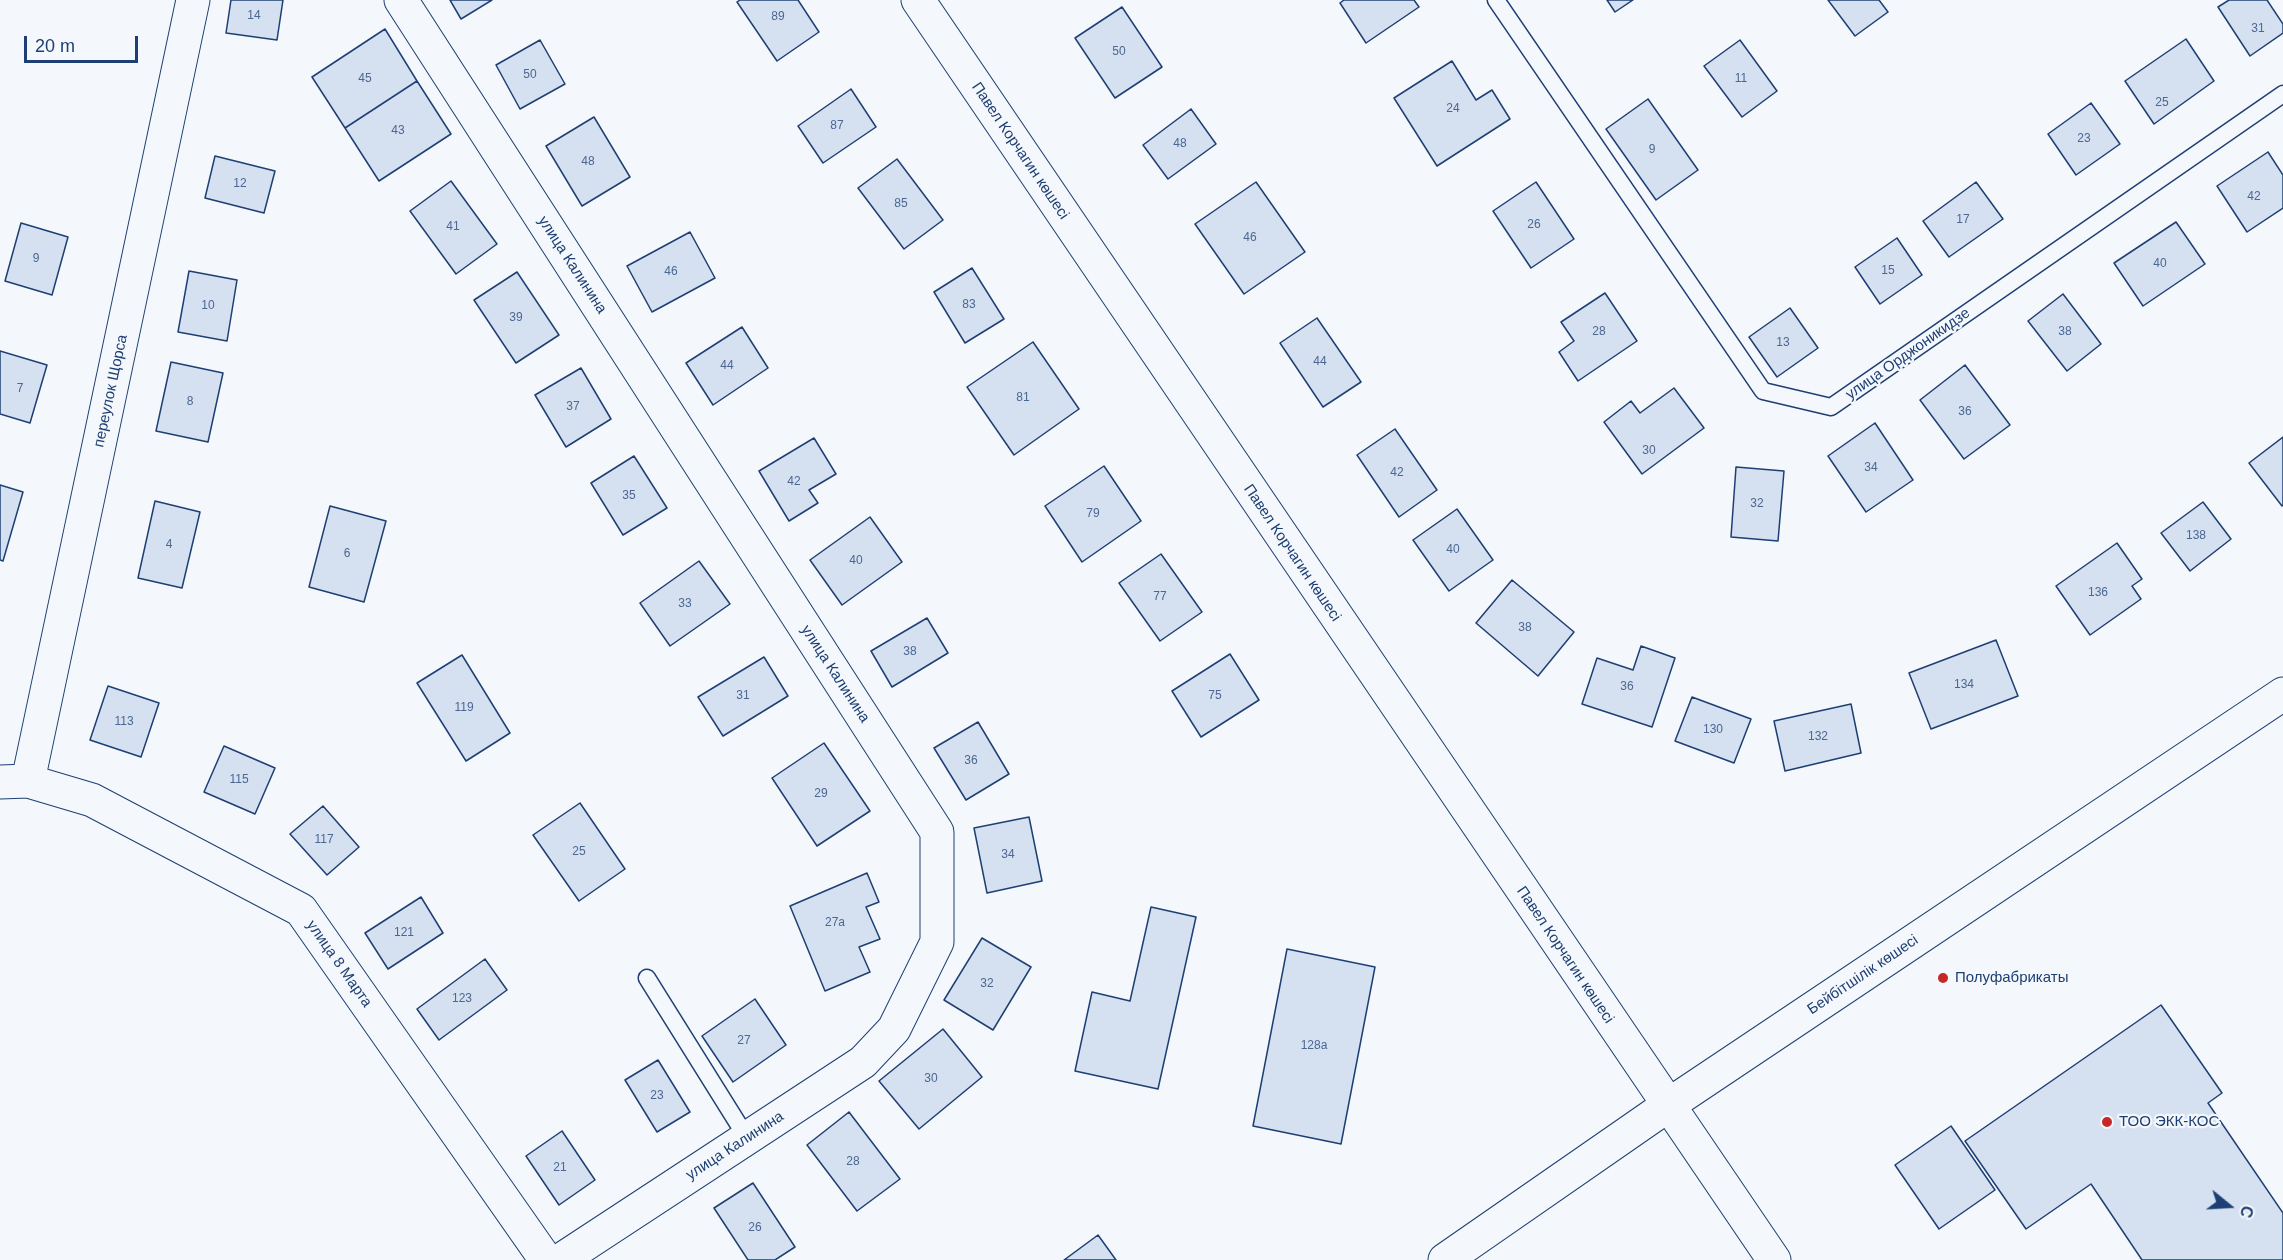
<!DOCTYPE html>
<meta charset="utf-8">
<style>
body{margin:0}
#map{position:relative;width:2283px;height:1260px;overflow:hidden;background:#f4f7fb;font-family:Arial,sans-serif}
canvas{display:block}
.north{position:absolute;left:2199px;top:1176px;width:60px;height:60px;-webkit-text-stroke:4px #f4f7fb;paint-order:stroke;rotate:108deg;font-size:16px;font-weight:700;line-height:24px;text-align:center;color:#1d3f73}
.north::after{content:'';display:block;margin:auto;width:21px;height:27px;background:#1d3f73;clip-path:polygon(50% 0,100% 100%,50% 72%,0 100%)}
.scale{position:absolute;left:24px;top:36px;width:114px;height:27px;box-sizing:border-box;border:3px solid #1d3f73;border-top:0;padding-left:8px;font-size:18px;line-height:21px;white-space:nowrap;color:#1d3f73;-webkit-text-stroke:4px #f4f7fb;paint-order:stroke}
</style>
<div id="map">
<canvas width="2283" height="1260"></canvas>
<div class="north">С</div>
<div class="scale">20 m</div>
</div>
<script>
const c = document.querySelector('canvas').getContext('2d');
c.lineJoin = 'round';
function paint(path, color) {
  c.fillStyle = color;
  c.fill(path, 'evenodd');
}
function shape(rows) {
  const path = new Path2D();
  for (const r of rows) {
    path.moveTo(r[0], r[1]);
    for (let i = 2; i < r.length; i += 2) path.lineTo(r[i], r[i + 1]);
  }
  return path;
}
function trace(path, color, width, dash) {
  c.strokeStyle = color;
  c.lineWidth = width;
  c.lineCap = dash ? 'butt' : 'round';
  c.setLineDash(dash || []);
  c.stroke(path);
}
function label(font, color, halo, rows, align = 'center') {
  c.font = font + ' Arial,sans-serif';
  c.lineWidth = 4.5;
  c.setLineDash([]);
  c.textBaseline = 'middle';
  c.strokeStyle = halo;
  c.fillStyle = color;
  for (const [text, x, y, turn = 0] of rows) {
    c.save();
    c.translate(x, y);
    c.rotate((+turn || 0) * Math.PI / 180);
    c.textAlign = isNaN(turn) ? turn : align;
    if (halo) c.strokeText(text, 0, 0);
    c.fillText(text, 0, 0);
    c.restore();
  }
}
const building = shape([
 [231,0,283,0,277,40,226,33,231,0],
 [450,0,492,0,461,19,450,0],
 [740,0,798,0,819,32,777,61,737,2,740,0],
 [1344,0,1414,0,1419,7,1366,43,1340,3,1344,0],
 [1607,0,1633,0,1615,12,1607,0],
 [1828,0,1879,0,1888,12,1855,36,1828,0],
 [2229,0,2267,0,2283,24,2283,33,2250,56,2218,7,2229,0],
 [1122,7,1162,67,1115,98,1075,38,1122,7],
 [385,29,417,81,345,128,312,77,385,29],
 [2186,39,2214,81,2154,124,2125,81,2186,39],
 [540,40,565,84,520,109,496,65,540,40],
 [1740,40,1777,91,1742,117,1704,66,1740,40],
 [1452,61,1476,100,1492,90,1510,119,1437,166,1394,98,1452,61],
 [417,81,451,134,379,181,345,128,417,81],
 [851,89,876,127,823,163,798,126,851,89],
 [1648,99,1698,170,1656,200,1606,129,1648,99],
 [2091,103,2120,144,2076,175,2048,134,2091,103],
 [1191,109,1216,144,1168,179,1143,145,1191,109],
 [594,117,630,177,582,206,546,146,594,117],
 [2268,152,2283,175,2283,208,2247,232,2217,186,2268,152],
 [215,156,275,171,264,213,205,198,215,156],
 [897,159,943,220,904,249,858,188,897,159],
 [451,181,497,244,456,274,410,211,451,181],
 [1256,182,1305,252,1244,294,1195,224,1256,182],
 [1536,182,1574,239,1531,268,1493,211,1536,182],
 [1976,182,2003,219,1949,257,1923,221,1976,182],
 [2176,222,2205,264,2143,306,2114,263,2176,222],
 [21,223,68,237,52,295,5,281,21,223],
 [690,232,715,278,652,312,627,266,690,232],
 [1897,238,1922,275,1880,304,1855,267,1897,238],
 [972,268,1004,319,965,343,934,292,972,268],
 [189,271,237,280,227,341,178,332,189,271],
 [517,272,559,335,516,363,474,300,517,272],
 [1605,293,1637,341,1578,381,1559,352,1574,341,1561,322,1605,293],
 [2063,294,2101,344,2067,371,2028,321,2063,294],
 [1790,308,1818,348,1777,377,1749,337,1790,308],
 [1317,318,1361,382,1323,407,1280,343,1317,318],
 [742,327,768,368,713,405,686,363,742,327],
 [1033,342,1079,409,1014,455,967,387,1033,342],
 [0,351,47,365,30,423,0,414,0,351],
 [171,362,223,373,208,442,156,431,171,362],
 [1965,365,2010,425,1964,459,1920,400,1965,365],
 [581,368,611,419,566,447,535,395,581,368],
 [1674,388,1704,428,1642,474,1604,422,1631,401,1640,413,1674,388],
 [1875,423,1913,480,1866,512,1828,456,1875,423],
 [1395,429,1437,490,1399,517,1357,455,1395,429],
 [2283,437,2283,505,2282,506,2249,463,2283,437],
 [814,438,836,474,809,490,818,503,789,521,759,471,814,438],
 [634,456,667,508,623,535,591,483,634,456],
 [1104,466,1141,521,1082,562,1045,506,1104,466],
 [1736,467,1784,471,1778,541,1731,537,1736,467],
 [0,485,23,492,3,561,0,560,0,485],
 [155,501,200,512,182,588,138,578,155,501],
 [2203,502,2231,539,2190,571,2161,533,2203,502],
 [330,506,386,521,364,602,309,587,330,506],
 [1457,509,1493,560,1449,591,1413,540,1457,509],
 [870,517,902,562,842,605,810,560,870,517],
 [2117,543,2142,579,2132,586,2141,599,2090,635,2056,586,2117,543],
 [1161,554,1202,612,1160,641,1119,583,1161,554],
 [699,561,730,604,670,646,640,603,699,561],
 [1512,580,1574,632,1538,676,1476,623,1512,580],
 [927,618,948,653,892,687,871,651,927,618],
 [1996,640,2018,696,1931,729,1909,673,1996,640],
 [1641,646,1675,658,1652,727,1582,704,1597,658,1633,670,1641,646],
 [1230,654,1259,700,1201,737,1172,691,1230,654],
 [462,655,510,733,466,761,417,683,462,655],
 [764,657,788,696,723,736,698,697,764,657],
 [108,686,159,703,141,757,90,740,108,686],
 [1692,697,1751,719,1734,763,1675,741,1692,697],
 [1851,704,1861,753,1785,771,1774,721,1851,704],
 [978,722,1009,774,966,800,934,748,978,722],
 [824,743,870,811,817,846,772,778,824,743],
 [224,746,275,768,255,814,204,792,224,746],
 [580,803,625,869,579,901,533,835,580,803],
 [323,806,359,847,327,875,290,834,323,806],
 [1029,817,1042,881,987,893,974,828,1029,817],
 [867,873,879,902,866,907,880,939,859,947,870,972,825,991,790,906,867,873],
 [421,897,443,933,388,969,365,933,421,897],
 [1151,907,1196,917,1158,1089,1075,1071,1092,992,1130,1001,1151,907],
 [982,938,1031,967,993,1030,944,1000,982,938],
 [1287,949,1375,967,1341,1144,1253,1126,1287,949],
 [485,959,507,990,439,1040,417,1009,485,959],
 [755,999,786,1045,733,1082,702,1036,755,999],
 [2161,1005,2222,1093,2208,1103,2283,1213,2283,1260,2142,1260,2091,1184,2026,1229,1965,1141,2161,1005],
 [943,1029,982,1077,919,1129,879,1081,943,1029],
 [658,1060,690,1112,657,1132,625,1080,658,1060],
 [849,1112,900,1179,857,1211,807,1145,849,1112],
 [1951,1126,1995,1190,1939,1229,1895,1165,1951,1126],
 [562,1131,595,1180,559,1205,526,1156,562,1131],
 [753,1183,795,1247,775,1260,748,1260,714,1208,753,1183],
 [1098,1235,1116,1260,1064,1260,1098,1235]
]);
const service = shape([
 [1496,0,1763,391,1831,407,2283,94],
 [647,978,747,1138]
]);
const minor = shape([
 [401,0,937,832,937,942,894,1029,863,1062,561,1260],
 [28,781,193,0],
 [0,782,28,781,92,800,301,910,546,1260]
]);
const tertiary = shape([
 [918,0,1774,1260],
 [1445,1260,1667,1106,2283,694]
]);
const markers = [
 [1943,978,6,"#c62828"],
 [2107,1122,6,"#c62828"]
];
const numberNames = [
 ["14",254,16],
 ["89",778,17],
 ["31",2258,29],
 ["50",1119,52],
 ["50",530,75],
 ["45",365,79],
 ["11",1741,79],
 ["25",2162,103],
 ["24",1453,109],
 ["87",837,126],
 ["43",398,131],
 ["23",2084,139],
 ["48",1180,144],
 ["9",1652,150],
 ["48",588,162],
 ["12",240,184],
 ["42",2254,197],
 ["85",901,204],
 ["17",1963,220],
 ["26",1534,225],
 ["41",453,227],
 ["46",1250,238],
 ["9",36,259],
 ["40",2160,264],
 ["15",1888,271],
 ["46",671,272],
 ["83",969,305],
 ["10",208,306],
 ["39",516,318],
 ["28",1599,332],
 ["38",2065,332],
 ["13",1783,343],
 ["44",1320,362],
 ["44",727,366],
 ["7",20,389],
 ["81",1023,398],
 ["8",190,402],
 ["37",573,407],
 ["36",1965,412],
 ["30",1649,451],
 ["34",1871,468],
 ["42",1397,473],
 ["42",794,482],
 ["35",629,496],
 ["32",1757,504],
 ["79",1093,514],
 ["138",2196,536],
 ["4",169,545],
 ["40",1453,550],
 ["6",347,554],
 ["40",856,561],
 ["136",2098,593],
 ["77",1160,597],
 ["33",685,604],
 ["38",1525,628],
 ["38",910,652],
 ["134",1964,685],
 ["36",1627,687],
 ["31",743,696],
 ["75",1215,696],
 ["119",464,708],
 ["113",124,722],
 ["130",1713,730],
 ["132",1818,737],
 ["36",971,761],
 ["115",239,780],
 ["29",821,794],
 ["117",324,840],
 ["25",579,852],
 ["34",1008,855],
 ["27а",835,923],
 ["121",404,933],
 ["32",987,984],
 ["123",462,999],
 ["27",744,1041],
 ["128а",1314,1046],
 ["30",931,1079],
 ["23",657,1096],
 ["28",853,1162],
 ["21",560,1168],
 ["26",755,1228]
];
const streetNames = [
 ["Павел Корчагин көшесі",1020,151,56],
 ["улица Калинина",572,265,57],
 ["улица Орджоникидзе",1908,354,-35],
 ["переулок Щорса",111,391,-78],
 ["Павел Корчагин көшесі",1292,553,56],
 ["улица Калинина",835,674,57],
 ["Павел Корчагин көшесі",1565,955,56],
 ["улица 8 Марта",339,964,55],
 ["Бейбітшілік көшесі",1863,975,-34],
 ["улица Калинина",735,1146,-33]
];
const poiNames = [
 ["Полуфабрикаты",1955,978],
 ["ТОО ЭКК-КОС",2119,1122]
];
paint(building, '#d5e0f0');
trace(building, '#1d3f73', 1.5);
trace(service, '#1d3f73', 19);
trace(minor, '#1d3f73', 35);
trace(tertiary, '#1d3f73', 35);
trace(service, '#f4f7fb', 16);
trace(minor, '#f4f7fb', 33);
trace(tertiary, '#f4f7fb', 33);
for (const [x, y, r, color] of markers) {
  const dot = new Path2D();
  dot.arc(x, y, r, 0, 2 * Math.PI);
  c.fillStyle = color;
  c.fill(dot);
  trace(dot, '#f4f7fb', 2);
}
label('12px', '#4b6792', null, numberNames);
label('15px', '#1d3f73', '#f4f7fb', streetNames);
label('15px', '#1d3f73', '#f4f7fb', poiNames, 'left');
</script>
